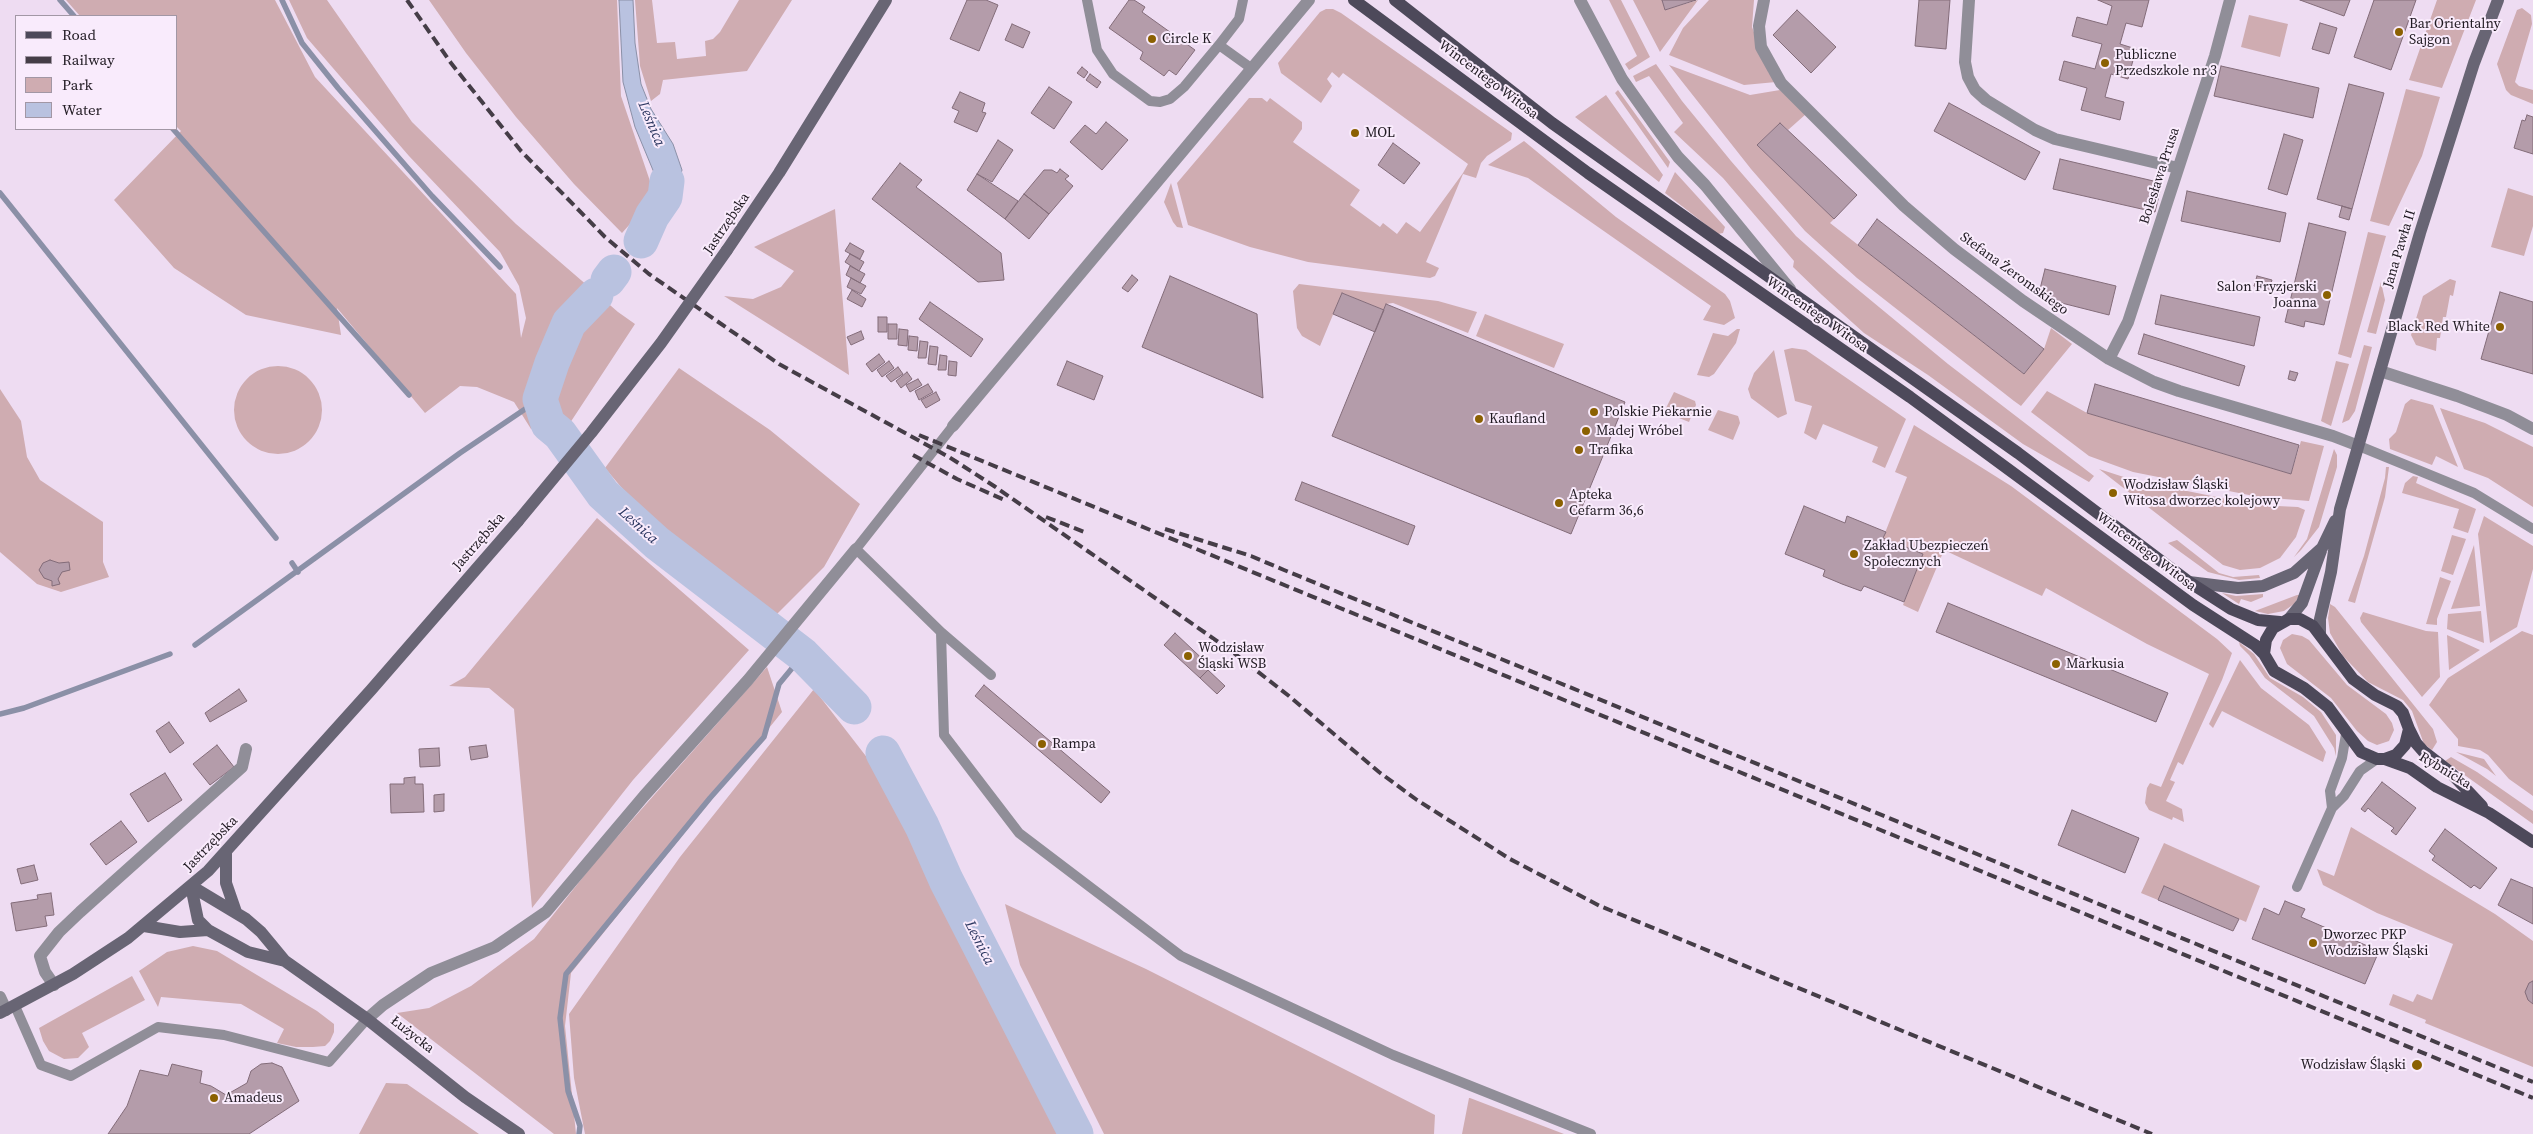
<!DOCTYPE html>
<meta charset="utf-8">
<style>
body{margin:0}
#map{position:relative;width:2533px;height:1134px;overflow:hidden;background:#eedcf2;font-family:"Source Serif 4",serif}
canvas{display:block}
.legend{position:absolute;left:15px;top:15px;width:162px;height:115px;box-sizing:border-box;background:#f9ebfc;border:1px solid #a297a5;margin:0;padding:6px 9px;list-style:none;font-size:15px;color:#201a22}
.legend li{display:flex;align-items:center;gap:10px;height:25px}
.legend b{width:25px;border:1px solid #a297a5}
</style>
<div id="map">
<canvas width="2533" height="1134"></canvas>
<ul class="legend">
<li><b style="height:6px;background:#4d495a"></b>Road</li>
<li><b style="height:6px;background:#453d47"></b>Railway</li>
<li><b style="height:14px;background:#cfacb1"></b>Park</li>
<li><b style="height:14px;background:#b9c2e0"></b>Water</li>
</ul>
</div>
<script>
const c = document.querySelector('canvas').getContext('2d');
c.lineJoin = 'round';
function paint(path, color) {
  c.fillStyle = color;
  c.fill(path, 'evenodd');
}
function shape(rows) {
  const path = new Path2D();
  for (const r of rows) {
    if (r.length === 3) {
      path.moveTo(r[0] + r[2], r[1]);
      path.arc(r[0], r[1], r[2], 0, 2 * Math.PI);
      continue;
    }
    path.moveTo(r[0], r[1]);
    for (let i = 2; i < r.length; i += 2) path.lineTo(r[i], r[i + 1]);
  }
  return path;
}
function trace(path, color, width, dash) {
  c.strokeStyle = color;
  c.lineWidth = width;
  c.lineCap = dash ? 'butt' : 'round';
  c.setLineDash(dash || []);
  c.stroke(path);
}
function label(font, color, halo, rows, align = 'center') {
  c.font = font + ' "Source Serif 4",serif';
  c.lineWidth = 4;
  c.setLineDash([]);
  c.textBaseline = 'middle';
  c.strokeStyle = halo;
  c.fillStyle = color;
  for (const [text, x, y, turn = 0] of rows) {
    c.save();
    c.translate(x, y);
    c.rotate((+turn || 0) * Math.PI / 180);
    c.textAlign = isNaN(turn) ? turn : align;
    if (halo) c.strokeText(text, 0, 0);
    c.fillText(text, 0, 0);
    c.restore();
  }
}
const green = shape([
 [66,0,275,0,315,77,516,294,521,338,526,318,519,286,500,252,409,156,307,38,289,0,327,0,412,122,516,224,618,312,635,324,568,426,531,429,514,402,477,387,460,386,425,413,337,308,341,335,246,315,174,268,114,200,181,131,176,126,176,16,80,16],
 [429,0,617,0,621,96,652,187,639,214,622,233,574,184,516,117,466,53],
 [635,0,652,0,657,43,675,42,677,59,706,56,705,41,713,39,720,32,739,0,792,0,747,71,663,80,660,94,651,101,640,66],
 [1609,0,1621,0,1650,57,1629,70,1625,64,1637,56],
 [1633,0,1662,0,1665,10,1698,0,1660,52],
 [1709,0,1754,0,1752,27,1769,73,1776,82,1744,85,1669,55,1683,28],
 [2437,0,2476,0,2442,88,2409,80],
 [2522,8,2531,15,2532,24,2515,82,2519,86,2533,90,2533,104,2511,95,2506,90,2497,64,2517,10],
 [1326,9,1333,9,1341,13,1512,133,1511,140,1487,156,1481,163,1476,178,1463,174,1426,262,1439,268,1435,276,1430,278,1308,262,1250,247,1188,225,1177,183,1249,98,1262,98,1267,102,1270,98,1302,122,1302,129,1293,142,1360,190,1350,205,1380,227,1383,223,1397,234,1406,222,1420,232,1463,173,1468,164,1343,73,1339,78,1332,72,1327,79,1332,86,1321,103,1281,73,1278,63,1320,12],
 [2249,15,2288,24,2280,57,2241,47],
 [1656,64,1682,101,1731,161,1796,236,1839,274,1948,364,2094,476,2089,482,2023,444,1928,375,1864,333,1822,295,1793,267,1794,261,1723,178,1674,132,1683,123,1649,76,1636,82,1633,76],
 [1669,65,1750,95,1780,90,1806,114,1788,130,1780,123,1757,145,1834,219,1830,223,2024,374,2044,349,2051,328,2072,344,2021,406,2014,401,1857,278,1805,231,1751,169],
 [2406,89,2440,97,2422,156,2389,226,2370,221],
 [1618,90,1670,162,1668,168,1615,93],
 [1606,95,1663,175,1659,182,1575,117],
 [1524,141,1616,217,1725,294,1730,301,1735,318,1724,325,1703,320,1711,306,1528,178,1488,165],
 [1675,172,1725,227,1723,233,1718,234,1665,193],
 [1171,183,1183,228,1177,227,1173,222,1164,202],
 [2508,188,2533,196,2533,226,2524,256,2491,247],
 [835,209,849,375,724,296,753,299,781,287,794,271,754,247],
 [2368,232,2386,236,2351,358,2338,354],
 [2450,279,2456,281,2453,296,2450,295,2446,317,2443,317,2440,338,2437,338,2436,351,2416,345,2411,335,2423,296],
 [2381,282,2385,300,2376,334,2367,332],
 [1299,284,1438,301,1477,312,1468,333,1393,303,1386,304,1384,310,1342,293,1320,346,1302,336,1297,328,1293,291],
 [1485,314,1564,344,1554,368,1476,336],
 [1737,329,1740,329,1736,343,1714,374,1709,377,1697,375,1713,333,1728,336],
 [2364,345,2372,347,2355,411,2349,420,2342,423],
 [1792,348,1806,350,1906,419,1885,468,1872,462,1878,447,1823,424,1816,440,1804,433,1812,406,1795,401,1784,350],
 [1774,350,1787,414,1778,418,1751,398,1748,389,1754,373],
 [2336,361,2349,364,2331,426,2321,421],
 [278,410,44],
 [679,368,770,430,860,504,824,567,774,617,638,507,605,468],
 [0,389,21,421,27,457,40,480,103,522,103,562,109,577,61,592,37,584,0,552],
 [2047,391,2087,413,2291,474,2301,441,2324,446,2309,501,2259,497,2133,472,2089,456,2031,412],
 [1674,392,1695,401,1696,405,1689,422,1664,412],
 [2411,399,2433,405,2458,467,2436,456,2432,465,2390,449,2389,439,2396,432,2405,404],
 [2440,408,2485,423,2533,447,2533,507,2488,478,2464,469],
 [1718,410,1738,416,1739,419,1740,423,1733,440,1708,430],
 [1914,425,2011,486,2217,639,2232,653,2222,680,2183,765,2178,762,2170,780,2175,782,2166,801,2182,809,2184,822,2173,817,2172,820,2149,810,2145,803,2147,788,2150,783,2161,787,2209,674,2147,644,2046,588,2042,596,1944,550,1918,612,1903,605,1923,554,1883,538,1907,477,1895,472],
 [2334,449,2337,455,2337,467,2319,527,2301,550,2294,557,2307,539],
 [2386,467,2389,467,2385,497,2355,603,2348,601,2364,556,2385,478],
 [2099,469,2133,480,2256,505,2298,507,2305,510,2296,537,2280,558,2260,568,2240,570,2223,565],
 [2413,476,2418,477,2416,483,2476,509,2468,533,2453,528,2459,509,2402,493,2405,483],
 [2484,516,2533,546,2533,569,2517,627,2490,643,2478,534],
 [597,518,749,650,633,780,532,908,514,709,489,688,449,686,465,677],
 [2452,535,2466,539,2453,575,2441,571],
 [2177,540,2219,573,2233,577,2259,575,2260,578,2239,580,2208,572,2168,543],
 [2474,545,2480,606,2451,609],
 [2440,577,2451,581,2437,619,2437,625,2426,624],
 [2222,593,2236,596,2263,594,2263,597,2251,602,2241,599,2239,604],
 [2297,595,2300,595,2294,604,2284,611,2268,614,2255,611],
 [2330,604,2335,607,2433,729,2437,742,2432,750,2424,744,2412,711,2403,700,2368,682,2343,656,2330,633,2328,618],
 [2481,611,2484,643,2447,629,2448,614],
 [2363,612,2426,631,2438,632,2440,677,2422,697,2361,622,2360,618],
 [2522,631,2533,635,2533,796,2509,779,2488,755,2480,750,2458,746,2458,739,2429,705,2448,678],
 [2292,634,2302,636,2309,640,2347,685,2386,714,2392,723,2394,730,2389,741,2377,745,2368,741,2357,731,2331,698,2287,664,2280,648,2283,640],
 [2447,635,2480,650,2449,670],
 [2239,642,2254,654,2270,678,2303,697,2321,712,2336,735,2336,756,2334,748,2314,716,2265,678,2249,655,2240,646],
 [2240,660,2261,688,2309,725,2326,752,2323,762,2222,711,2213,728,2209,724],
 [767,667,782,712,571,973,565,1026,576,1134,554,1134,397,1013,429,1008,471,986,534,939,595,862],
 [814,689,879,773,1064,1134,585,1134,574,1078,569,1014,680,857],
 [2456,752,2484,759,2496,776,2487,769],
 [2451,757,2477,772,2533,811,2533,824,2445,761],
 [2351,827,2495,914,2533,941,2533,1067,2425,1023,2426,1020,2389,1005,2393,994,2413,1002,2417,994,2432,1000,2453,944,2377,913,2323,885,2317,869,2334,876],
 [2164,843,2260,886,2246,922,2164,887,2158,900,2141,893],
 [1005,904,1146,969,1435,1115,1434,1134,1104,1134,1020,965],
 [193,946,217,951,317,1011,334,1024,334,1032,330,1041,325,1046,313,1047,296,1047,277,1043,284,1029,241,1004,161,997,158,1007,139,971,167,952],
 [132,976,145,1000,82,1033,89,1047,78,1058,64,1059,49,1051,43,1041,39,1028],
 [386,1083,407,1084,479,1134,359,1134],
 [1469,1098,1470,1098,1564,1134,1462,1134]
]);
const water = shape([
 [619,0,633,0,635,43,641,84,651,109,673,144,682,170,668,220,657,236,643,214,660,187,635,127,623,82,619,0]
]);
const stream = shape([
 [60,0,74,16],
 [282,0,302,43,338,88,432,196,500,267],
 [173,129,409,395],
 [0,193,276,538],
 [292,563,298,572],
 [195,645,460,453,540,399],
 [0,714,24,708,170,654],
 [579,1134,580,1126,568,1091,560,1018,566,974,710,798,764,737,779,684,803,655]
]);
const river = shape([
 [641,241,652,216,665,197,667,181],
 [608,280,614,272],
 [596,295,569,323,552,363,540,399,548,424,560,434,603,494,657,543,803,655,854,707],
 [883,753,922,826,946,880,1076,1134]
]);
const building = shape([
 [967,0,986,0,998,5,979,51,950,39,967,0],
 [1129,0,1134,0,1145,7,1142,12,1195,50,1176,75,1169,70,1164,76,1140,59,1143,52,1109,28,1129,0],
 [1662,0,1696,0,1665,10,1662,0],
 [1919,0,1950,0,1946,49,1915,46,1919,0],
 [2098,0,2149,0,2142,27,2126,23,2120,44,2136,49,2128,79,2111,74,2105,97,2124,102,2120,120,2081,110,2087,88,2059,80,2064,61,2095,69,2102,44,2072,36,2077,17,2107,25,2112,6,2098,0],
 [2300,0,2350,0,2344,16,2300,0],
 [2374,0,2416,0,2391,70,2354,57,2374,0],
 [1797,10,1836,47,1811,73,1773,35,1797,10],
 [2320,23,2337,28,2329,54,2312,49,2320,23],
 [1012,24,1030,32,1023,48,1005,40,1012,24],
 [2221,66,2319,88,2313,118,2214,96,2221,66],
 [1082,67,1088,72,1084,78,1077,73,1082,67],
 [1090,74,1101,82,1097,88,1086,80,1090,74],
 [2349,84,2384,93,2352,209,2317,199,2349,84],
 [1049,87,1072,102,1054,129,1031,113,1049,87],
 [960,92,985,103,982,112,986,113,977,132,954,122,959,111,952,108,960,92],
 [1949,103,2040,152,2025,180,1934,131,1949,103],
 [2527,115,2533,117,2533,154,2514,148,2522,120,2525,121,2527,115],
 [1106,122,1128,140,1102,170,1070,142,1085,125,1096,134,1106,122],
 [1780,123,1857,195,1834,219,1757,145,1780,123],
 [2284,134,2303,140,2287,195,2268,189,2284,134],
 [998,140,1013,150,992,182,977,174,998,140],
 [1393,143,1420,163,1404,184,1378,165,1393,143],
 [2060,159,2162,183,2155,212,2053,189,2060,159],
 [900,163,922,180,916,187,1001,253,1004,280,978,282,872,199,900,163],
 [1060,169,1069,176,1065,179,1073,186,1049,214,1024,194,1044,170,1052,170,1057,173,1060,169],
 [977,174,1018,201,1005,219,967,190,977,174],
 [2187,191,2286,213,2280,242,2181,221,2187,191],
 [1024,194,1049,214,1029,239,1005,219,1024,194],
 [2342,206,2352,209,2349,220,2339,217,2342,206],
 [1877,219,2044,349,2024,374,1858,245,1877,219],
 [2309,223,2346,232,2324,325,2305,321,2304,327,2285,322,2309,223],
 [850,243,864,251,860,259,845,251,850,243],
 [850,254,864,262,859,271,845,262,850,254],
 [850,266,865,274,860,283,846,275,850,266],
 [2045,269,2116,286,2109,315,2038,297,2045,269],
 [1132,275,1138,280,1128,292,1122,288,1132,275],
 [1170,276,1257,314,1263,398,1142,347,1170,276],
 [2257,276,2272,280,2269,290,2254,286,2257,276],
 [851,278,866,286,861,294,847,287,851,278],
 [852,290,866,299,862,307,847,299,852,290],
 [2500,292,2533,302,2533,374,2481,359,2500,292],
 [1342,293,1384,310,1375,332,1333,314,1342,293],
 [2161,295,2260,317,2254,346,2155,324,2161,295],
 [930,302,983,339,971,357,919,319,930,302],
 [1386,304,1625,402,1571,534,1332,436,1386,304],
 [878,317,887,317,887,332,878,332,878,317],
 [888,324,897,324,897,339,888,339,888,324],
 [899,329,908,330,907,346,898,345,899,329],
 [861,331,864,339,851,345,847,337,861,331],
 [2144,334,2245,366,2239,386,2138,354,2144,334],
 [909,336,918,337,917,351,908,350,909,336],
 [920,341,928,342,926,358,918,358,920,341],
 [930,346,938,347,936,365,928,364,930,346],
 [879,354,885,362,872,372,866,364,879,354],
 [940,355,947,356,946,370,938,370,940,355],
 [889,361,894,368,882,377,877,370,889,361],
 [949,361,957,362,956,376,948,375,949,361],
 [1067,361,1103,376,1094,400,1057,385,1067,361],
 [898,367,903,374,891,382,886,376,898,367],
 [2290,371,2298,373,2295,381,2288,379,2290,371],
 [907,372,912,379,901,388,896,381,907,372],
 [918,379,922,385,910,392,906,385,918,379],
 [928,384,933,392,919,400,915,391,928,384],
 [2095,384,2299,445,2291,474,2087,413,2095,384],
 [936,392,940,400,926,408,921,400,936,392],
 [1302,482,1415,526,1408,545,1295,500,1302,482],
 [1804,506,1845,523,1847,516,1886,532,1883,538,1923,554,1904,602,1864,586,1861,591,1842,584,1823,576,1825,570,1785,554,1804,506],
 [50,560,59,563,69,562,70,570,62,572,58,579,60,584,52,586,52,581,44,578,39,570,43,563,50,560],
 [1948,603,2168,693,2156,722,1936,632,1948,603],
 [1175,633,1211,667,1200,678,1164,645,1175,633],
 [1208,670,1225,686,1217,694,1200,678,1208,670],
 [984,685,1110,792,1101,803,975,696,984,685],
 [239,689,247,701,210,722,205,713,239,689],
 [169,722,184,743,170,753,156,731,169,722],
 [217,745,234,767,210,785,193,764,217,745],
 [486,745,488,757,471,760,469,747,486,745],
 [439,748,440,766,420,767,419,749,439,748],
 [165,773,182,800,148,822,130,794,165,773],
 [415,777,415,784,423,784,424,812,391,813,390,784,404,784,404,778,415,777],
 [2382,782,2416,808,2396,835,2391,831,2394,828,2376,815,2368,808,2365,812,2361,809,2382,782],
 [444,794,444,811,434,812,434,795,444,794],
 [2072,810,2139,838,2125,873,2058,845,2072,810],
 [121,821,137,842,106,865,90,844,121,821],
 [2445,829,2497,868,2480,889,2474,885,2471,888,2432,860,2435,856,2429,851,2445,829],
 [34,865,38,880,21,884,17,869,34,865],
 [2511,879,2533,888,2533,924,2498,905,2511,879],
 [2164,886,2239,919,2233,931,2158,900,2164,886],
 [51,893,54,915,45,916,47,926,16,931,11,903,38,899,37,895,51,893],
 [2285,901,2305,909,2301,917,2379,951,2365,984,2252,939,2264,908,2279,915,2285,901],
 [2533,981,2533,1004,2528,1000,2525,992,2529,983,2533,981],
 [272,1063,282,1067,299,1101,249,1134,108,1134,127,1106,140,1070,168,1076,172,1064,202,1071,200,1083,211,1086,226,1095,247,1083,251,1071,261,1064,272,1063]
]);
const lane = shape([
 [1087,0,1097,50,1113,74,1150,101,1160,102,1170,99,1184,87,1219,45,1239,19,1243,0],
 [1219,45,1251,68],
 [953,426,856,549,941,632,944,735,1019,833,1181,956,1393,1055,1591,1134],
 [2359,446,2474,493,2533,529],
 [941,632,991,675],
 [2332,808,2330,791,2342,758,2346,734],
 [2297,887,2332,808,2344,796,2360,771,2377,759],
 [15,1006,41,1065,71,1076,158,1027,224,1035,329,1062,367,1019]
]);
const street = shape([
 [1580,0,1622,79,1656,127,1678,157,1705,185,1790,289],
 [1764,0,1759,26,1761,47,1781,83,1904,206,1954,249,2023,301,2109,359,2154,382,2179,391,2333,436,2359,446],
 [1969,0,1965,62,1968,77,1975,90,1986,100,2035,130,2055,139,2178,168],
 [2109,359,2128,322,2215,56,2230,0],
 [2380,371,2457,396,2507,415,2533,429],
 [953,426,1309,0],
 [54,985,45,972,40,956,59,932,80,912,242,767,246,749],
 [0,997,6,1010],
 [367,1019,383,1005,431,973,495,947,546,912,644,796,748,680,856,549]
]);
const secondary = shape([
 [727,250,779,173,886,0],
 [2189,582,2238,588,2263,586,2294,573,2322,548],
 [2289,619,2302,603,2322,548,2335,521],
 [2320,634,2320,619,2331,572,2340,509,2420,233,2474,63,2498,0],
 [226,853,226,883,236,912],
 [191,886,246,919,261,932,285,961,367,1019,465,1097,519,1134],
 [191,886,198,920,208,930,248,952,285,961],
 [144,926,180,932,208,930],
 [0,1013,73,974,128,938,208,871,371,690,518,521]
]);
const primary = shape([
 [1354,0,1588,173,1910,397,2193,605,2255,645,2264,654],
 [1395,0,1552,123,2018,453,2189,582,2231,609,2258,620,2280,622],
 [2289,619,2300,619,2313,626,2353,679,2375,695,2397,706,2403,713,2409,729,2405,745,2396,755,2385,759,2377,759,2361,752,2328,707,2304,688,2274,671,2264,654,2266,640,2273,628,2289,619],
 [2409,729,2416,743,2423,751,2450,772,2482,806],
 [2385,759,2410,768,2437,787,2489,813,2533,842]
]);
const rail = shape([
 [407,0,451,63,521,151,605,237,649,274,779,364,949,457,994,486,1230,650,1289,696,1379,772,1417,800,1510,859,1600,906,2152,1134],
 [919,435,2533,1098],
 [913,455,957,479,1007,501],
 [1046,517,1087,533],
 [1165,529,1251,556,1284,570,2533,1082]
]);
const secondaryBridge = shape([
 [518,521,591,433,661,343,727,250]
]);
const markers = [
 [2399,32,5,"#8b6102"],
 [1152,39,5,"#8b6102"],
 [2105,63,5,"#8b6102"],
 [1355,133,5,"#8b6102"],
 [2327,295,5,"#8b6102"],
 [2500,327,5,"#8b6102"],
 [1594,412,5,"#8b6102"],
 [1479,419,5,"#8b6102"],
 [1586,431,5,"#8b6102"],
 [1579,450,5,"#8b6102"],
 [2113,493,5,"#8b6102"],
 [1559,503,5,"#8b6102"],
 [1854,554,5,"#8b6102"],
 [1188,656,5,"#8b6102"],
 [2056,664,5,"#8b6102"],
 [1042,744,5,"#8b6102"],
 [2313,943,5,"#8b6102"],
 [2417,1065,6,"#8b6102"],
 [214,1098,5,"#8b6102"]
];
const poiNames = [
 ["Bar Orientalny",2409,24],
 ["Sajgon",2409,40],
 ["Circle K",1162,39],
 ["Publiczne",2115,55],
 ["Przedszkole nr 3",2115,71],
 ["MOL",1365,133],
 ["Salon Fryzjerski",2317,287,"right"],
 ["Joanna",2317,303,"right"],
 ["Black Red White",2490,327,"right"],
 ["Polskie Piekarnie",1604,412],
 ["Kaufland",1489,419],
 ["Madej Wróbel",1596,431],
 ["Trafika",1589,450],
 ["Wodzisław Śląski",2123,485],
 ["Witosa dworzec kolejowy",2123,501],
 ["Apteka",1569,495],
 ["Cefarm 36,6",1569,511],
 ["Zakład Ubezpieczeń",1864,546],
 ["Społecznych",1864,562],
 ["Wodzisław",1198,648],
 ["Śląski WSB",1198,664],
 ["Markusia",2066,664],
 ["Rampa",1052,744],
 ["Dworzec PKP",2323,935],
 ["Wodzisław Śląski",2323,951],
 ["Wodzisław Śląski",2406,1065,"right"],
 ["Amadeus",224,1098]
];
const streetNames = [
 ["Wincentego Witosa",1488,80,37],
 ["Bolesława Prusa",2160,176,-72],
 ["Jastrzębska",727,224,-56],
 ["Jana Pawła II",2400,249,-73],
 ["Stefana Żeromskiego",2014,274,36],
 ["Wincentego Witosa",1817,315,35],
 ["Jastrzębska",479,542,-49],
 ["Wincentego Witosa",2146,552,37],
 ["Rybnicka",2445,771,31],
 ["Jastrzębska",211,844,-46],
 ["Łużycka",412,1035,38]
];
const waterNames = [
 ["Leśnica",651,124,67],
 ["Leśnica",638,526,42],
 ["Leśnica",979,943,63]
];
paint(green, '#cfacb1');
paint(water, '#b9c2e0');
trace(water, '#8b90a7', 1);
trace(stream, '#8b90a7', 5.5);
trace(river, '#b9c2e0', 35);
paint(building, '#b49caa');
trace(building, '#836c79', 1);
trace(lane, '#908e98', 10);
trace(street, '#908e98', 12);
trace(secondary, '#686574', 12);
trace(primary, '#4d495a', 12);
trace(rail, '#453d47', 4, [10, 5]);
trace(secondaryBridge, '#686574', 12);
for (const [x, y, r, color] of markers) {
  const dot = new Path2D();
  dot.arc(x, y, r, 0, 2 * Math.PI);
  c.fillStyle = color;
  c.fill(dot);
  trace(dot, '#f9ebfc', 2);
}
label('14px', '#201a22', '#f9ebfc', poiNames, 'left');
label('14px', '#201a22', '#f9ebfc', streetNames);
label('italic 15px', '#2c3760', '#f9ebfc', waterNames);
</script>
